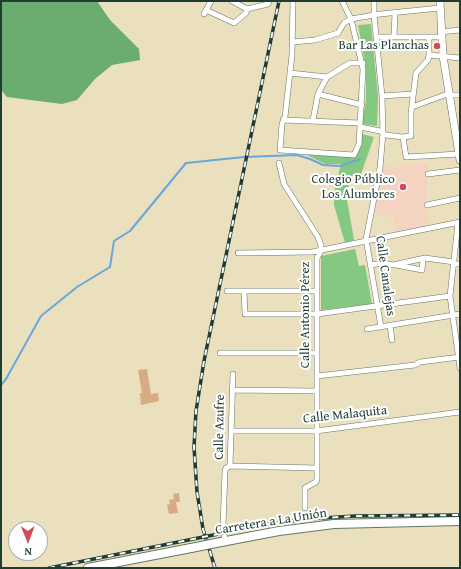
<!DOCTYPE html>
<meta charset="utf-8">
<style>
body{margin:0}
#map{position:relative;width:461px;height:569px;overflow:hidden;background:#eae0bd;font-family:"Gentium Book Plus",serif}
canvas{display:block}
.frame{position:absolute;inset:0;border:2px solid #1f3d34;pointer-events:none}
.north{position:absolute;left:8px;top:521px;width:40px;height:40px;box-sizing:border-box;background:#fff;border:1px solid #a5b1ae;border-radius:50%;rotate:179deg;font-size:11px;font-weight:700;line-height:16px;text-align:center;color:#1f3d34}
.north::after{content:'';display:block;margin:auto;width:14px;height:18px;background:#d1495b;clip-path:polygon(50% 0,100% 100%,50% 72%,0 100%)}
</style>
<div id="map">
<canvas width="461" height="569"></canvas>
<div class="frame"></div>
<div class="north">N</div>
</div>
<script>
const c = document.querySelector('canvas').getContext('2d');
c.lineJoin = 'round';
function paint(path, color) {
  c.fillStyle = color;
  c.fill(path, 'evenodd');
}
function shape(rows) {
  const path = new Path2D();
  for (const r of rows) {
    path.moveTo(r[0], r[1]);
    for (let i = 2; i < r.length; i += 2) path.lineTo(r[i], r[i + 1]);
  }
  return path;
}
function trace(path, color, width, dash) {
  c.strokeStyle = color;
  c.lineWidth = width;
  c.lineCap = dash ? 'butt' : 'round';
  c.setLineDash(dash || []);
  c.stroke(path);
}
function label(font, color, halo, rows, align = 'center') {
  c.font = font + ' "Gentium Book Plus",serif';
  c.lineWidth = 4;
  c.setLineDash([]);
  c.textBaseline = 'middle';
  c.strokeStyle = halo;
  c.fillStyle = color;
  for (const [text, x, y, turn = 0] of rows) {
    c.save();
    c.translate(x, y);
    c.rotate((+turn || 0) * Math.PI / 180);
    c.textAlign = isNaN(turn) ? turn : align;
    if (halo) c.strokeText(text, 0, 0);
    c.fillText(text, 0, 0);
    c.restore();
  }
}
const built = shape([
 [402,164,428,164,426,205,429,225,394,233,395,217,374,214,383,166,401,169]
]);
const green = shape([
 [371,24,378,96,377,126,362,124,366,99,366,68,358,25],
 [362,134,374,137,361,174,352,176,346,194,354,240,345,243,334,205,334,192,341,164,325,164,307,155,356,157],
 [355,249,359,266,365,265,372,304,321,310,321,256]
]);
const forest = shape([
 [1,1,97,1,110,20,139,49,140,60,112,65,95,79,77,100,62,104,7,97,1,90]
]);
const stream = shape([
 [1,385,6,379,41,316,77,287,110,267,114,241,130,231,186,163,244,157,297,155,310,159,323,165,340,166,360,159]
]);
const building = shape([
 [147,369,151,394,158,393,159,401,141,405,140,393,142,393,138,370],
 [179,493,180,502,176,502,178,513,169,514,167,505,170,504,169,500,174,499,173,494]
]);
const street = shape([
 [232,1,247,9,268,4,269,1],
 [293,1,292,55,285,117,282,124,280,150,354,155,359,144,363,69,351,19,342,1],
 [374,1,374,15,382,96,383,133,380,168,366,239,381,327],
 [206,10,234,23,246,13,247,9],
 [204,14,211,1],
 [440,32,460,30],
 [394,36,395,13],
 [376,37,441,37],
 [429,37,429,55,460,58],
 [293,42,315,40,338,33,344,23,351,19,380,14,440,8],
 [290,73,327,77],
 [318,94,362,105],
 [450,95,460,95],
 [382,96,413,94],
 [412,107,450,93],
 [283,120,360,123],
 [313,120,318,94,327,77,350,63,363,63],
 [360,127,380,131,386,135,403,137,406,157,459,154],
 [403,137,411,136,411,113,416,73,428,60,429,55],
 [279,163,284,184,318,237,321,245,321,251,317,258,317,479,316,482,305,488,305,508],
 [428,174,460,170],
 [427,205,460,198],
 [458,223,450,296,460,368],
 [238,253,312,252,460,222],
 [454,264,460,264],
 [371,265,383,263,393,265,425,258,454,262],
 [396,265,422,270,423,259],
 [227,291,317,291],
 [244,291,245,314,317,314,450,296],
 [390,325,392,340],
 [367,329,460,314],
 [220,353,317,353],
 [317,376,415,365,420,362,460,357],
 [232,390,317,391],
 [231,431,316,431,460,412],
 [230,466,233,374],
 [230,466,317,468],
 [225,541,223,527,225,471,226,468,230,466]
]);
const secondary = shape([
 [440,1,443,56,460,160]
]);
const primary = shape([
 [221,542,279,531,334,524,460,521],
 [88,568,191,548]
]);
const rail = shape([
 [49,568,268,524,306,519,355,516,460,515],
 [215,568,203,529,197,492,194,447,196,411,204,361,279,1]
]);
const primaryBridge = shape([
 [191,548,221,542]
]);
const markers = [
 [437,46,4,"#d1495b"],
 [403,187,4,"#d1495b"]
];
const poiNames = [
 ["Bar Las Planchas",429,46],
 ["Colegio Público",395,180],
 ["Los Alumbres",395,195]
];
const streetNames = [
 ["Calle Canalejas",385,276,82],
 ["Calle Antonio Pérez",306,315,-90],
 ["Calle Malaquita",345,415,-6],
 ["Calle Azufre",220,427,-89],
 ["Carretera a La Unión",271,522,-9]
];
paint(built, '#f4d3c0');
paint(green, '#84c882');
paint(forest, '#6bac70');
trace(stream, '#69a7db', 2);
paint(building, '#d8ab84');
trace(street, '#667664', 6);
trace(secondary, '#667664', 8);
trace(primary, '#667664', 10);
trace(street, '#fff', 5);
trace(secondary, '#fff', 7);
trace(primary, '#fff', 8);
trace(rail, '#1f3d34', 3.5);
trace(rail, '#fff', 2, [6]);
trace(primaryBridge, '#667664', 10, []);
trace(primaryBridge, '#fff', 8);
for (const [x, y, r, color] of markers) {
  const dot = new Path2D();
  dot.arc(x, y, r, 0, 2 * Math.PI);
  c.fillStyle = color;
  c.fill(dot);
  trace(dot, '#fff', 1.5);
}
label('13px', '#1f3d34', '#fff', poiNames, 'right');
label('13px', '#1f3d34', '#fff', streetNames);
</script>
